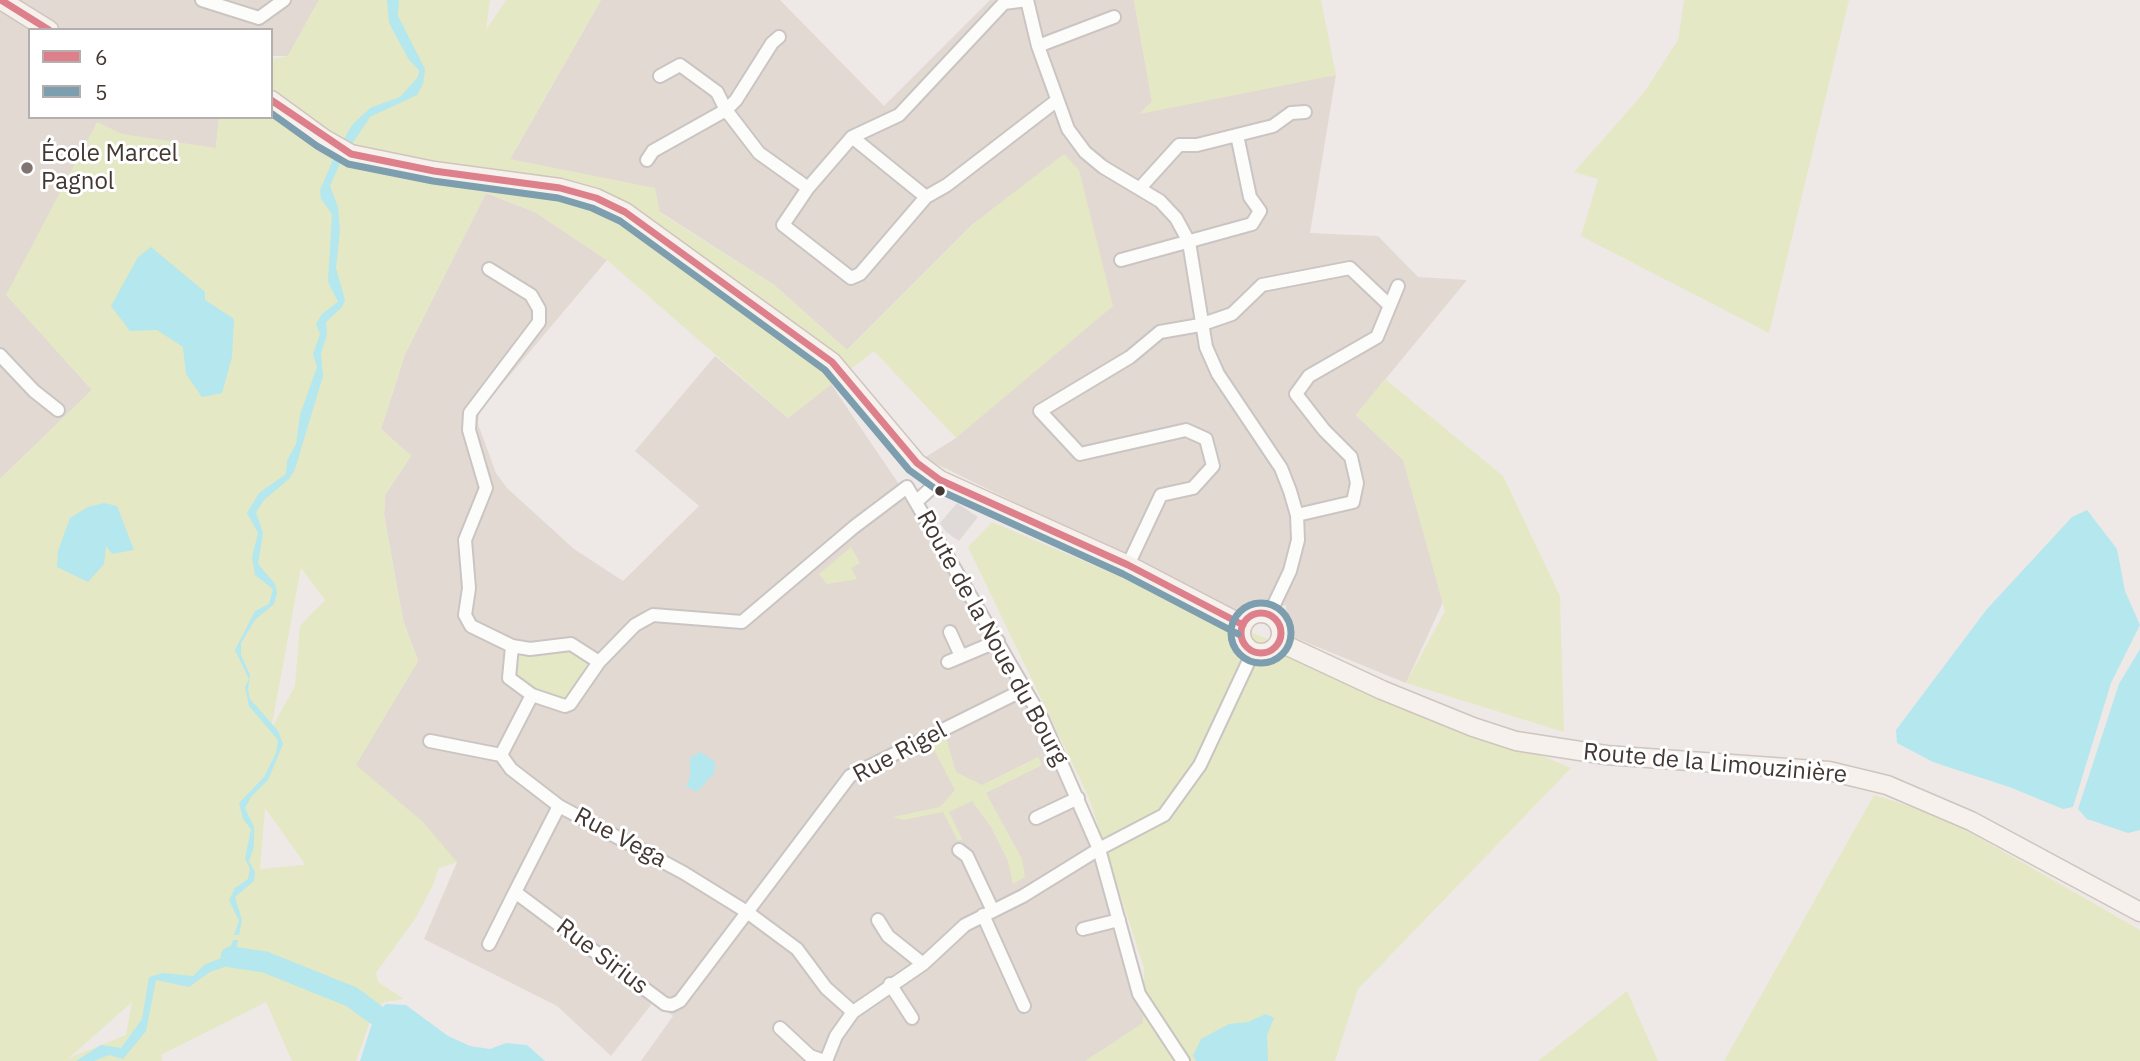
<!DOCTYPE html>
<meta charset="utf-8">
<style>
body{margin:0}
#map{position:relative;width:2140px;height:1061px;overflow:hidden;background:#eee9e6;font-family:"IBM Plex Sans",sans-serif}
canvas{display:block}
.legend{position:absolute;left:28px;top:28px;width:245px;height:91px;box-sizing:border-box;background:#fff;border:2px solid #b4afad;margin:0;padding:9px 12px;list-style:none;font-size:21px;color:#433833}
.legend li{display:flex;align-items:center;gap:14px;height:35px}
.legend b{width:35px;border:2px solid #b4afad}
</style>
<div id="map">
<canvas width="2140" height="1061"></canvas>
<ul class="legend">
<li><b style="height:9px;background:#dd808b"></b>6</li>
<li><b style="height:9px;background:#7c9eae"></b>5</li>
</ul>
</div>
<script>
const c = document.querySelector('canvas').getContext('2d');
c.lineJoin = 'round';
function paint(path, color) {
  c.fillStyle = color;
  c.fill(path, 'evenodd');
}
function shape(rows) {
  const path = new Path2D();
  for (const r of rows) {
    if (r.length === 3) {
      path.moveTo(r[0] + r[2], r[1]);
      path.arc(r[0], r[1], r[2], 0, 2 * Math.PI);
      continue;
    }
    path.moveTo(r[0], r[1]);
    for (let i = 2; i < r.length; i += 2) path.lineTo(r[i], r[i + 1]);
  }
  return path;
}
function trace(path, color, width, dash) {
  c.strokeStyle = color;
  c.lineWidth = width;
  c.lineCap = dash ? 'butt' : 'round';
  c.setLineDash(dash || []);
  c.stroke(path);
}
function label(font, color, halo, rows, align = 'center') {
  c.font = font + ' "IBM Plex Sans",sans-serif';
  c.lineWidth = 6;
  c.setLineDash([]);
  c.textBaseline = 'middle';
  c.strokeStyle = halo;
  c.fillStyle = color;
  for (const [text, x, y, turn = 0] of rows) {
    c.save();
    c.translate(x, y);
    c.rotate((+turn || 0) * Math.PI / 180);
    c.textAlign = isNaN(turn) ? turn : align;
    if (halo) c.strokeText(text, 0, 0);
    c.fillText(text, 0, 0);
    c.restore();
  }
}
const residential = shape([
 [0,0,319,0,288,56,271,56,271,30,30,30,30,117,219,117,216,148,6,294,92,390,0,479],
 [601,0,780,0,884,106,990,0,1134,0,1152,101,1336,75,1310,233,1378,236,1418,277,1467,280,1356,415,1408,464,1443,602,1406,683,1288,635,1286,605,1242,613,924,458,956,438,974,223,847,350,774,285,660,212,510,159],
 [486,193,535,212,607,260,479,412,478,424,496,473,507,488,574,549,623,581,699,506,635,451,715,356,788,418,831,384,907,496,998,641,1078,798,1151,1017,1092,1061,641,1061,673,1016,654,1001,611,1056,557,1006,424,939,457,862,355,765,418,661,403,620,384,515,385,495,411,456,381,429,405,354]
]);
const green = shape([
 [319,0,490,0,486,30,506,0,601,0,510,159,655,188,660,213,774,285,847,350,974,223,1064,154,1079,170,1113,306,956,438,874,351,788,418,607,260,535,212,486,193,405,354,381,429,411,456,385,495,384,515,403,620,418,661,356,765,424,823,457,862,439,868,433,885,415,919,376,973,378,982,404,999,384,1002,373,1013,356,1061,292,1061,266,1002,161,1055,162,1061,0,1061,0,479,92,390,6,295,97,122,122,134,216,148,219,117,271,117,271,59,288,56],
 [301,568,325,600,300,626,295,686,271,729],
 [265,808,305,864,305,865,260,869],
 [132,1002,126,1035,69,1058,70,1057],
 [1134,0,1321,0,1336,75,1139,114,1152,101],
 [1684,0,1849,0,1769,333,1581,236,1598,179,1574,172,1643,94,1678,40],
 [1385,379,1503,476,1560,596,1564,732,1406,683,1445,611,1403,460,1356,415],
 [992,522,1571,768,1358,989,1335,1061,1085,1061,1143,1023,1144,968,1089,798,968,547],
 [851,547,860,563,851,568,857,579,827,584,819,574],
 [570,647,589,663,590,669,567,698,552,698,520,682,514,674,519,655],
 [946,738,956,772,982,785,1038,757,1042,765,986,793,1022,859,1025,877,1013,884,1008,861,991,827,972,801,949,812,962,839,958,841,943,812,903,820,893,817,940,807,955,790,932,746],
 [1874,795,1941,816,2140,930,2140,1061,1724,1061],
 [1627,991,1658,1061,1538,1061]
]);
const parking = shape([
 [957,503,978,517,959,541,946,532,940,523]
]);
const water = shape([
 [387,0,399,0,398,16,425,69,423,84,417,95,370,117,350,147,342,142,352,125,370,108,400,97,418,77,419,70,409,60,389,23],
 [336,153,343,156,330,186,338,207,340,230,336,268,345,300,342,307,326,322,327,335,321,353,323,376,295,469,290,478,264,500,256,512,263,533,258,564,275,584,277,593,274,604,255,620,241,643,241,655,250,675,248,690,250,699,278,731,283,744,268,780,251,797,245,808,254,827,254,847,249,861,255,872,254,881,235,897,242,920,239,935,234,935,239,921,229,900,235,888,248,879,250,868,245,859,251,829,243,819,239,803,264,777,276,753,278,740,249,706,245,687,249,679,235,650,255,611,269,604,273,589,255,575,252,557,258,533,247,513,259,493,286,474,287,461,296,444,300,415,317,367,313,354,320,334,316,324,322,314,338,302,328,282,332,214,321,199,320,190],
 [151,247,205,292,205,300,234,319,232,357,222,393,202,397,186,374,183,347,157,330,130,331,111,306,138,257],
 [104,503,117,506,134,550,112,554,106,546,104,564,88,582,57,567,58,551,70,518,88,507],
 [2087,510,2117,549,2125,591,2140,625,2111,683,2073,807,2063,809,2012,788,1933,762,1897,743,1896,730,1987,609,2072,517],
 [2140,649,2140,830,2128,833,2087,819,2078,809,2119,684],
 [700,752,714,761,715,765,714,773,697,792,686,786,690,777,690,758],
 [233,940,238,940,233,964,210,972,189,987,156,980,146,1031,123,1059,109,1055,94,1061,76,1061,101,1045,121,1048,142,1019,149,977,163,973,193,976,204,965,228,955],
 [386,1004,406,1005,448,1036,470,1046,490,1049,506,1043,527,1045,545,1061,360,1061,375,1014],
 [1266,1014,1274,1018,1267,1035,1268,1061,1196,1061,1193,1056,1201,1039,1229,1024,1248,1022]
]);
const river = shape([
 [231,957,265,962,352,997,375,1014]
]);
const street = shape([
 [202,0,259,18,284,0],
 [1027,0,1038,46,1068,129,1085,152,1103,167,1160,201,1176,218,1189,242,1206,347,1218,374,1281,468,1290,491,1297,515,1298,540,1290,571,1269,615],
 [1027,0,1004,3,899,115,852,137,808,188,783,225,851,278,860,274,926,197,947,185,1056,101],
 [1038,46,1114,17],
 [660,76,680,65,717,92,726,110,759,153,808,188],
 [852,137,926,197],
 [647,160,653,151,726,110,736,100,772,43,779,37],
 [1140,188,1179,145,1197,145,1273,126,1291,113,1305,112],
 [1121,260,1252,224,1260,211,1250,197,1237,135],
 [489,269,531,295,539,309,539,322,470,413,469,430,486,488,465,540,469,588,465,615,471,626,512,646,530,649,571,644,599,662],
 [0,355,34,391,58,410],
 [916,502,940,480],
 [1297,515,1353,502,1357,483,1351,457,1324,430,1296,394,1309,376,1377,337,1398,286],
 [1128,565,1161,495,1193,488,1213,466,1206,439,1186,430,1080,454,1040,411,1130,357,1160,332,1200,325,1232,314,1262,285,1350,268,1389,305],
 [950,632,961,656],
 [512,646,509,678,532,695,565,706,570,704,599,662,635,625,653,615,742,622,854,527,907,487,1042,719,1099,849,1139,994,1183,1061],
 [948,662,998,641],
 [430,741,501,755],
 [501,755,511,769,559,806,684,873,747,912,797,949,826,988,853,1012],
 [501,755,532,695],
 [559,806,515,892,665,1004,672,1005,680,1001,850,776,1025,689],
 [1036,818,1078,798],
 [959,850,967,856,993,911],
 [983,915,1024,1006],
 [878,920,888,936,923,964],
 [1083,929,1119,920],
 [489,944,515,892],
 [890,984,912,1018],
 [780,1028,810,1056,824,1061],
 [826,1061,836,1036,853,1012,923,964,965,925,1023,896,1099,849,1164,815,1200,765,1253,652]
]);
const secondary = shape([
 [1,0,49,30],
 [271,100,323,138,351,154,434,171,560,188,596,198,625,212,832,362,917,463,940,480,1128,565,1243,625],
 [1261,633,20],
 [1279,642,1382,690,1473,727,1516,741,1606,755,1829,771,1887,785,1971,821,2140,912]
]);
const bus1 = shape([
 [1,0,49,30],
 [271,100,351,154,434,171,560,188,596,198,625,212,832,362,917,463,940,480,1128,565,1243,625],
 [1261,633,20]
]);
const bus2 = shape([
 [271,113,317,146,348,164,433,181,558,198,592,208,620,221,825,370,909,470,934,488,1123,574,1238,634],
 [1261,633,30]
]);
const markers = [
 [27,168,7,"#7f7672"],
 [940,491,6,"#433833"]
];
const poiNames = [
 ["École Marcel",41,154],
 ["Pagnol",41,182]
];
const streetNames = [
 ["Route de la Noue du Bourg",992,638,61],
 ["Rue Rigel",900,753,-28],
 ["Route de la Limouzinière",1715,764,5],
 ["Rue Vega",620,838,28],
 ["Rue Sirius",602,957,37]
];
paint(residential, '#e3d9d3');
paint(green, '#e5e8c4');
paint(parking, '#dfdad7');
paint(water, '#b4e7ee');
trace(river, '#b4e7ee', 21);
trace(street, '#cac5c2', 16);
trace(secondary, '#cfc5be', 21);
trace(street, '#fcfcfb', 12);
trace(secondary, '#f6f1ec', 18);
trace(bus1, '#dd808b', 7);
trace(bus2, '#7c9eae', 7);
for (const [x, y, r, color] of markers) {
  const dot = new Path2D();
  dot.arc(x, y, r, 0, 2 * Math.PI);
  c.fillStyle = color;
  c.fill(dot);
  trace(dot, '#fff', 2.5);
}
label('24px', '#433833', '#fff', poiNames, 'left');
label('24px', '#433833', '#fff', streetNames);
</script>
